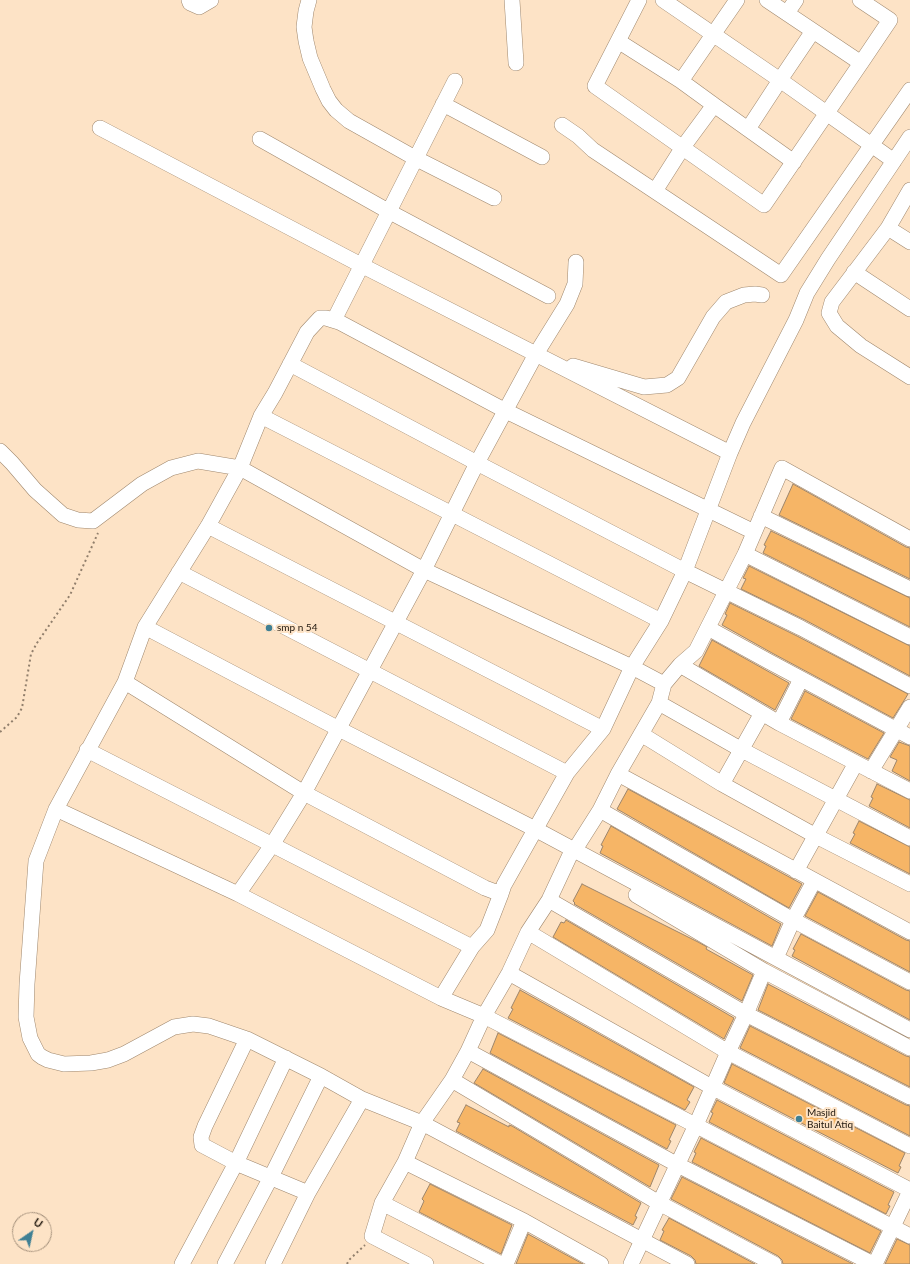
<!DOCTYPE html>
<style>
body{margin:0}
#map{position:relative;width:910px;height:1264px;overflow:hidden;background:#fde3c6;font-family:Lato,sans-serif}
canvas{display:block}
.north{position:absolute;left:12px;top:1212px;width:40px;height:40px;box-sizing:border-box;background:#fde3c6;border:1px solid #a5917c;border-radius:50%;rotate:34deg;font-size:11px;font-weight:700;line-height:16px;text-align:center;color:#20170d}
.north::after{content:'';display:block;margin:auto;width:14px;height:18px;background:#408094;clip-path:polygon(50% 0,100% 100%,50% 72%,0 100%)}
</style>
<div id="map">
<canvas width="910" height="1264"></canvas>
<div class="north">U</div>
</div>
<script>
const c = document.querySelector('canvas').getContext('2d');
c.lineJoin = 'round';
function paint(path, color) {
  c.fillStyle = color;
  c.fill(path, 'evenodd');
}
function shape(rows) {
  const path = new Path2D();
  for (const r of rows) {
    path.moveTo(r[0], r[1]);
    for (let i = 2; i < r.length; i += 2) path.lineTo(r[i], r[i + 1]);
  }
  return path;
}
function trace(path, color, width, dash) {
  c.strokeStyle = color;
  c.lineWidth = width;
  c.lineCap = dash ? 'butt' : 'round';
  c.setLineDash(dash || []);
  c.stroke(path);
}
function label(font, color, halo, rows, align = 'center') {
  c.font = font + ' Lato,sans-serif';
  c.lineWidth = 4;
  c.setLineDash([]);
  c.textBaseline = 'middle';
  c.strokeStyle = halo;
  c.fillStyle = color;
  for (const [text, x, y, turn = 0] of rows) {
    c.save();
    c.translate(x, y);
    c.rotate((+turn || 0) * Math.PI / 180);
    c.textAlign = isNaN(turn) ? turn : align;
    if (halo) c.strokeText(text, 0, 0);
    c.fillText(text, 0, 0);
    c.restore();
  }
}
const building = shape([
 [793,484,906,547,910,548,910,579,779,515,793,484],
 [771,531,910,598,910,627,763,553,766,546,764,545,771,531],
 [749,566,910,646,910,676,805,620,741,589,746,579,743,578,749,566],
 [730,603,797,636,908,694,905,699,893,718,772,653,722,625,727,615,725,614,730,603],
 [712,640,789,683,775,710,699,666,712,640],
 [805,691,884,733,868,759,791,719,805,691],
 [899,742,910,746,910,781,892,771,897,760,890,757,899,742],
 [877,784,910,800,910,828,869,806,873,798,871,797,877,784],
 [628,789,802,884,789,908,617,809,628,789],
 [859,821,910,847,910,874,850,843,855,834,853,833,859,821],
 [611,826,781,924,772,946,600,853,603,846,601,845,611,826],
 [582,884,698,942,707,947,706,949,753,975,742,1001,574,904,575,903,573,901,582,884],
 [818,892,906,940,910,941,910,972,805,916,818,892],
 [566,920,734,1018,724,1039,553,937,561,922,564,923,566,920],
 [801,934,906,990,910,991,910,1020,792,956,795,950,793,949,801,934],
 [768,984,906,1056,910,1057,910,1087,758,1010,768,984],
 [520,990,694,1087,687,1100,690,1102,685,1110,508,1018,513,1009,511,1008,520,990],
 [750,1026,906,1105,910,1106,910,1136,740,1048,750,1026],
 [498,1033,676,1125,669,1140,671,1141,667,1149,490,1053,498,1033],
 [732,1064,905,1153,899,1166,901,1167,898,1173,724,1083,732,1064],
 [483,1069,659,1165,650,1187,474,1083,483,1069],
 [717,1100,894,1192,888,1205,890,1206,886,1214,709,1122,713,1113,711,1112,717,1100],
 [466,1105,509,1127,509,1125,512,1126,641,1203,635,1216,637,1217,633,1225,456,1131,460,1123,457,1122,466,1105],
 [701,1138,881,1231,870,1253,692,1162,696,1153,694,1152,701,1138],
 [682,1177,853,1264,783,1264,782,1260,778,1256,671,1199,682,1177],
 [430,1184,512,1225,501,1254,419,1212,424,1201,422,1199,430,1184],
 [669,1218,755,1264,696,1264,695,1260,691,1256,660,1240,664,1231,662,1230,669,1218],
 [528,1234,583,1264,516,1264,528,1234],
 [897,1239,910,1245,910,1264,885,1264,897,1239]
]);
const path = shape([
 [0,732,17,717,22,708,31,654,37,643,70,595,98,533],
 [347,1264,349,1260,365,1245]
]);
const minor = shape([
 [189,0,190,3,199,7,211,0],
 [309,0,306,11,304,27,306,41,310,58,323,89,329,101,336,110,349,121,415,158,494,198],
 [512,0,516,63],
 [639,0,595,86,764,205,861,63,767,0],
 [663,0,780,80,894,161],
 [860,0,890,20,861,63],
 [787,13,796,0],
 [618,41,681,81,714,105],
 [681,81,737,0],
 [443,104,542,157],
 [562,125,578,136,593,150,781,275,910,90],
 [100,128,361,265,730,453,743,423,796,320,807,293,828,259,910,137],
 [748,129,780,80,813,31],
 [260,139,388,211,548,296],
 [910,190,888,228,910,242],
 [655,191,683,147,714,105,794,162],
 [888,228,832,302,829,313,837,326,861,346,910,377],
 [854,272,910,309],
 [334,320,455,81],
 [290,364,477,463,685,571,801,628,910,686],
 [573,366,644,387,667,385,678,378,713,317,726,302,744,295,755,294,762,295],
 [261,416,661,621],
 [0,451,12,463,35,490,63,515,78,520,93,521,142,484,171,468,198,461,240,468,424,570,632,667,664,684],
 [761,516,910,589],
 [208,526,603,729],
 [745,554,910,637],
 [179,572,567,773],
 [145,627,339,729,535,829,910,1030],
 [708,628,768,661,910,737],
 [680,665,779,723,910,791],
 [125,682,304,793,485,888,501,894,504,885,567,773,603,729,632,667,661,621,685,571,730,453],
 [659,703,742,750,910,838],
 [779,723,801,679],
 [641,734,722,784,816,836,910,884],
 [87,750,472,947,487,930,501,894],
 [871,771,910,707],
 [618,774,910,932],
 [722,784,762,713],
 [56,809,238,894,441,998,484,1016,910,1236],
 [600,810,793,920,910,982],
 [796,871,856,763],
 [238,894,272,845,304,793,424,570,477,463,536,354,567,304,575,284,576,262],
 [636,895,764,971,910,1048],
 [549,900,746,1014,910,1097],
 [528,932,728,1052,910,1146],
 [776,958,793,920,814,881],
 [509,973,708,1085,910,1190],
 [441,998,472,947],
 [247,1039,205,1126,201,1137,202,1145,236,1163,308,1193],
 [468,1051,678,1165,873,1264],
 [452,1080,659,1203,774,1264],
 [405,1162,524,1221,601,1264],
 [382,1203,501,1264],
 [182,1264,236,1163,286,1058],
 [225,1264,271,1177,321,1076],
 [273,1264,308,1193,362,1099],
 [426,1264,372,1236,382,1203,405,1162,422,1123,452,1080,468,1051,484,1016,509,973,528,932,549,900,570,855,574,851,600,810,618,774,659,703,664,684,680,665,696,651,745,554,782,468,910,539],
 [506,1264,524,1221],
 [631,1264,696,1125,728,1052,746,1014,764,971],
 [687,1264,422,1123,362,1099,321,1076,247,1039,209,1026,193,1024,174,1027,124,1054,108,1060,91,1063,64,1064,48,1060,42,1057,38,1054,30,1038,26,1017,27,984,36,861,56,809,125,682,145,627,208,526,240,468,261,416,275,393,307,332,320,318,326,318,339,322,506,411,754,532],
 [875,1264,910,1191]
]);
const markers = [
 [269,628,4,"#408094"],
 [799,1119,4,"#408094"]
];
const poiNames = [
 ["smp n 54",277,628],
 ["Masjid",807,1113],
 ["Baitul Atiq",807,1125]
];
paint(building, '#f6b566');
trace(building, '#9d856b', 1);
trace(minor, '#9f876d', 16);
trace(path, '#917f6c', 2, [2, 3]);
trace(minor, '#fff', 15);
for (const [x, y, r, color] of markers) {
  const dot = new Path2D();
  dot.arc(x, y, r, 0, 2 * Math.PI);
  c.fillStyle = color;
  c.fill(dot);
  trace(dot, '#fde3c6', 1.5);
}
label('10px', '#20170d', '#fde3c6', poiNames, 'left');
</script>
